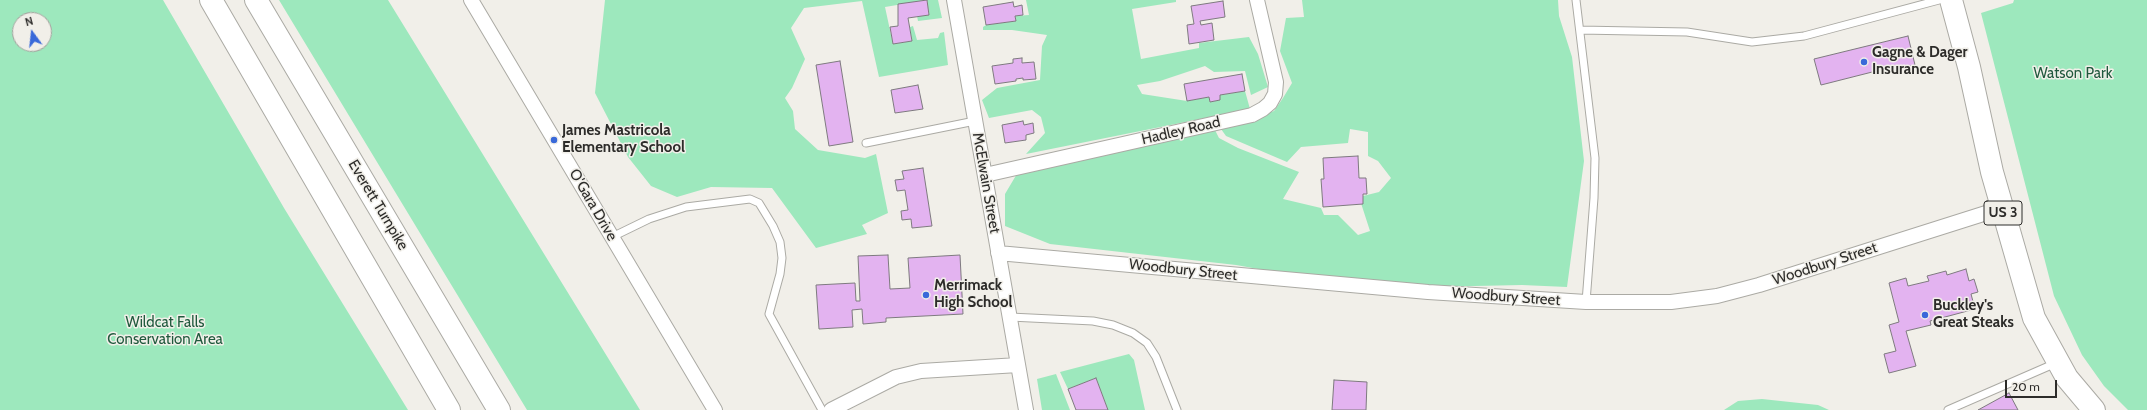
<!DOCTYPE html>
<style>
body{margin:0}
#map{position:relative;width:2147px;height:410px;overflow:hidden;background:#f1efe9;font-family:Cabin,sans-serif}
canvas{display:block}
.north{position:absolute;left:12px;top:12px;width:40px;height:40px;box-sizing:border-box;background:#f1efe9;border:1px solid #a3a19d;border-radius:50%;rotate:345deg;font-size:11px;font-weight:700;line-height:16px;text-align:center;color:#2d2c2a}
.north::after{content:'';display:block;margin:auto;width:14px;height:18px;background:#3969d9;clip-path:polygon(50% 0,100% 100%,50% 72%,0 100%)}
.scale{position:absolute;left:2005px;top:380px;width:52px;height:18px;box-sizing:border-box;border:2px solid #2d2c2a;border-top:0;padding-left:5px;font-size:12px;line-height:14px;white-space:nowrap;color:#2d2c2a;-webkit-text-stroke:3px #f1efe9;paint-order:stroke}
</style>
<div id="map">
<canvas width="2147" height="410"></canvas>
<div class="north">N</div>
<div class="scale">20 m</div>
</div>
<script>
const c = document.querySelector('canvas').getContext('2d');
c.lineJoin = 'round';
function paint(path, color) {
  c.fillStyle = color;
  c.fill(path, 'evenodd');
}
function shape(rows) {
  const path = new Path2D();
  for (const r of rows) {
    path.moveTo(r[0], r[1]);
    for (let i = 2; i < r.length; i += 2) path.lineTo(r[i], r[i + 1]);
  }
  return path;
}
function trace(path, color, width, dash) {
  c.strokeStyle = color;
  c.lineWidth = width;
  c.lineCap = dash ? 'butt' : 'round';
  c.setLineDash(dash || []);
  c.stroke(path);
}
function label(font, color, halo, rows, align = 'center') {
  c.font = font + ' Cabin,sans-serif';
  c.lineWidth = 3;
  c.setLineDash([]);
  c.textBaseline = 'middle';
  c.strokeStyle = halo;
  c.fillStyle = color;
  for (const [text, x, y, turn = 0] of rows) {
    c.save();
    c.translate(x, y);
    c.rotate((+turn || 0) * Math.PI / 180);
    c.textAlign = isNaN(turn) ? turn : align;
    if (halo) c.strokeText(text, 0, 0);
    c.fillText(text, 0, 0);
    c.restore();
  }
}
const green = shape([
 [0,0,163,0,284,208,408,410,0,410],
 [20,20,44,20,44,44,20,44],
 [279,0,388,0,640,410,527,410],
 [605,0,938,0,942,18,918,21,917,16,929,14,927,0,885,7,893,44,912,41,910,27,913,26,917,40,938,38,940,33,944,32,948,65,920,70,879,77,862,1,804,8,791,28,805,59,792,88,785,98,793,111,795,129,818,150,865,158,876,154,888,213,862,225,867,234,816,248,772,188,711,187,677,197,651,186,628,157,595,93],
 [1026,0,1176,0,1176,2,1132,9,1141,59,1199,48,1199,43,1249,37,1258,54,1268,87,1251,95,1245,71,1214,72,1205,66,1160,81,1137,85,1142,94,1187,101,1209,97,1210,102,1220,100,1220,95,1245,91,1250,109,1026,154,1045,133,1041,117,1032,110,989,118,982,100,997,88,1040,80,1042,46,1047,35,1012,30,983,30,983,27,986,25,1016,21,1015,16,1029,15],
 [1302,0,1558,0,1559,16,1572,57,1584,161,1567,287,1522,285,1428,287,1264,270,1236,265,1050,244,1005,226,1005,194,1021,167,1212,124,1219,138,1238,148,1299,172,1283,199,1321,208,1324,215,1338,215,1358,235,1370,231,1359,197,1379,192,1391,178,1378,161,1368,156,1368,132,1350,129,1348,143,1301,147,1287,162,1226,136,1221,129,1274,111,1283,98,1292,83,1280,51,1286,18,1304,17],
 [2014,0,2147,0,2147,410,2128,410,2104,386,2082,355,2054,296,1981,13,2013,3],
 [1129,354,1134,360,1145,410,1108,410,1096,378,1068,389,1060,372],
 [1056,374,1070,410,1042,410,1037,379],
 [1762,399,1818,405,1829,410,1724,410,1738,401]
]);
const building = shape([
 [927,0,929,15,908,18,912,41,893,44,890,27,898,26,898,4,927,0],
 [1223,1,1225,17,1200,21,1201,25,1212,23,1214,40,1189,44,1187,25,1194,24,1191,6,1223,1],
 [1013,2,1014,7,1022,5,1023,15,1015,16,1016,21,986,25,983,7,1013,2],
 [1908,36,1915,65,1885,72,1884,69,1821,85,1814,59,1908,36],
 [1022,58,1022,63,1034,62,1036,79,1023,80,1023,78,1016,79,1016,81,995,84,992,66,1013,63,1013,59,1022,58],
 [840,61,853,142,829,146,816,65,840,61],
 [1242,74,1245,91,1220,95,1220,100,1210,102,1209,97,1187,101,1184,84,1242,74],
 [918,85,923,109,895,113,891,90,918,85],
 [1023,121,1024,125,1033,123,1034,133,1026,135,1026,140,1005,143,1002,125,1023,121],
 [1358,156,1359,178,1366,178,1367,194,1363,194,1363,204,1323,207,1321,179,1324,179,1323,158,1358,156],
 [923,168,932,226,912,228,911,219,902,220,901,211,908,210,905,190,897,191,895,180,904,179,902,171,923,168],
 [888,255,890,289,910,288,908,258,960,255,963,314,886,318,886,322,863,324,862,309,852,310,853,327,819,329,816,285,855,283,856,301,860,301,858,256,888,255],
 [1966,269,1969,281,1974,279,1978,292,1971,294,1975,309,1930,321,1931,325,1906,331,1916,366,1889,373,1884,354,1896,351,1889,325,1899,322,1889,283,1906,278,1908,286,1929,281,1927,276,1946,271,1947,275,1966,269],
 [1096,378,1108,410,1076,410,1068,389,1096,378],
 [1334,380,1367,382,1366,410,1332,410,1334,380],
 [2009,393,2018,410,1978,410,2009,393]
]);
const service = shape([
 [1576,0,1595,158,1594,198,1586,302],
 [1580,30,1687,32,1752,42,1804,36,1939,0],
 [866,143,975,121],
 [612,237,649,219,686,207,750,199,759,203,773,226,780,242,782,258,780,274,769,314,822,410],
 [1010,317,1093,321,1113,325,1133,333,1147,343,1156,357,1177,410],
 [1948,410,2056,363]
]);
const minor = shape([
 [471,0,715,410],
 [954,0,1026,410],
 [985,175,1252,115,1263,109,1270,103,1275,94,1276,82,1257,0],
 [998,253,1428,292,1586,302,1671,302,1717,296,1759,285,2002,208],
 [831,410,896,377,921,371,1018,365]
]);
const primary = shape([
 [1951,0,1969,67,1992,172,2034,318,2067,378,2094,410]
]);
const motorway = shape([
 [211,0,449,410],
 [256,0,499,410]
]);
const markers = [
 [1864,62,4,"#3969d9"],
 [554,140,4,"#3969d9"],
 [926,295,4,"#3969d9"],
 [1925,315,4,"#3969d9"]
];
const shields = [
 [2003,213,38]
];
const shieldNames = [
 ["US 3",2003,213]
];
const poiNames = [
 ["Gagne & Dager",1872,53],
 ["Insurance",1872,70],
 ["James Mastricola",562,131],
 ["Elementary School",562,148],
 ["Merrimack",934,286],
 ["High School",934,303],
 ["Buckley's",1933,306],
 ["Great Steaks",1933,323]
];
const parkNames = [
 ["Watson Park",2073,74],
 ["Wildcat Falls",165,323],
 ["Conservation Area",165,340]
];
const streetNames = [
 ["Hadley Road",1181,131,-13],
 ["McElwain Street",986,183,80],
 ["Everett Turnpike",378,205,59],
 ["O'Gara Drive",593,205,60],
 ["Woodbury Street",1825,264,-18],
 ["Woodbury Street",1183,270,6],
 ["Woodbury Street",1506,297,4]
];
paint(green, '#9de8bd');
paint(building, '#e3b3f0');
trace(building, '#7e7a7f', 1);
trace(service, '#abaaa4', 9);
trace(minor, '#abaaa4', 16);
trace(primary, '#abaaa4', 24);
trace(motorway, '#abaaa4', 24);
trace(service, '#fff', 7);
trace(minor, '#fff', 14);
trace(primary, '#fff', 22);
trace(motorway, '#fff', 22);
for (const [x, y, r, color] of markers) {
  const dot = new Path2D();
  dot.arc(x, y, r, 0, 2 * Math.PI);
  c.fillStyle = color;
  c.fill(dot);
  trace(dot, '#f1efe9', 1.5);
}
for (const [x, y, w] of shields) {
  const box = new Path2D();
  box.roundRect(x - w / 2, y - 12, w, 24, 3);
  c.fillStyle = '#f1efe9';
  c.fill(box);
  trace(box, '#2d2c2a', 1);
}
label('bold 14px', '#2d2c2a', null, shieldNames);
label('bold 15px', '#2d2c2a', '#f1efe9', poiNames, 'left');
label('15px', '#20593d', '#f1efe9', parkNames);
label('15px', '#2d2c2a', '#f1efe9', streetNames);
</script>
